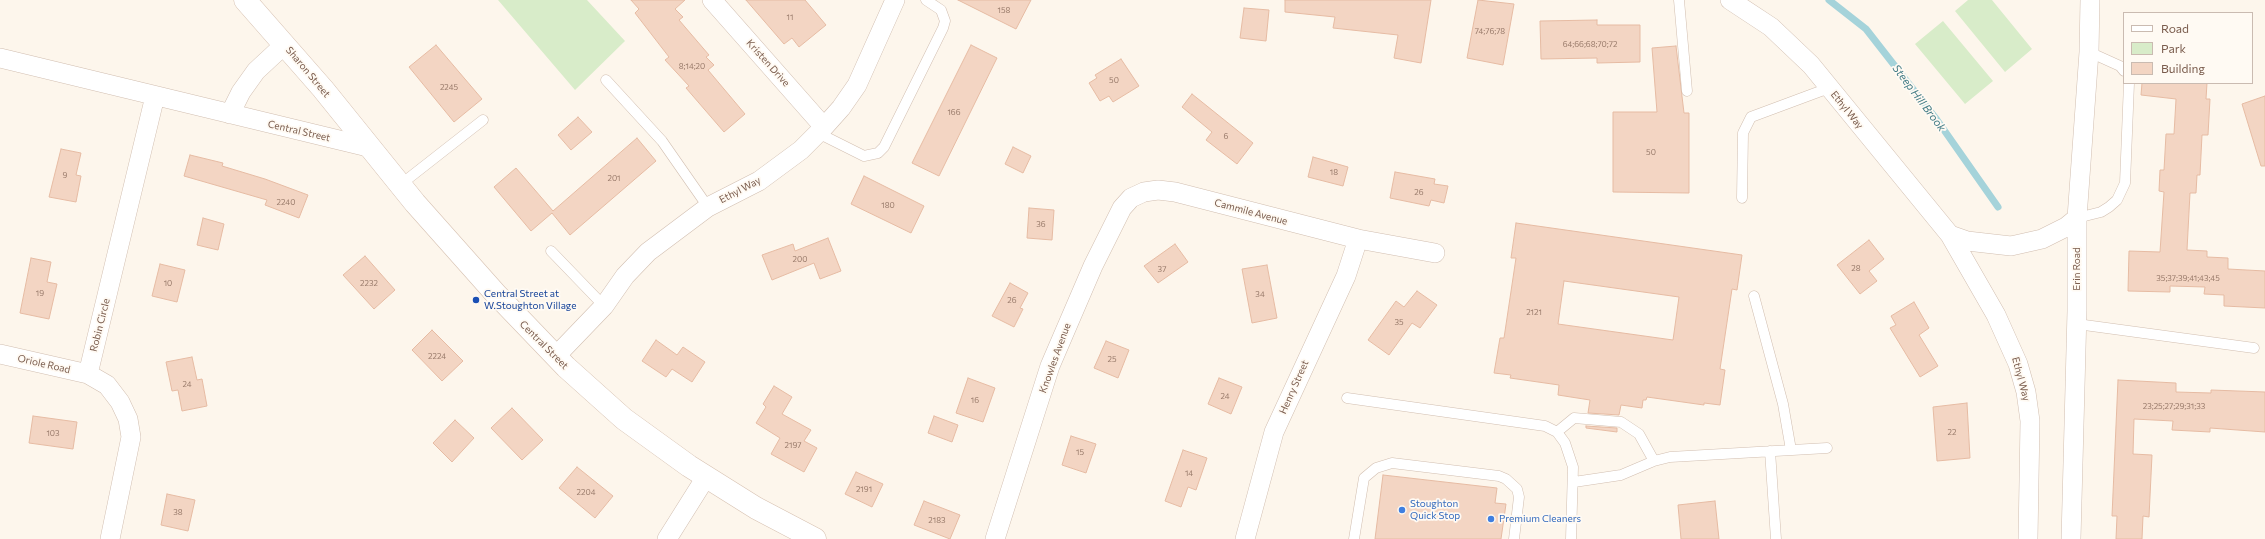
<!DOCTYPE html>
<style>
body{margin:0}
#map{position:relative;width:2265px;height:539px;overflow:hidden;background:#fdf6ec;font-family:Commissioner,sans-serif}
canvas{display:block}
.legend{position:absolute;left:2123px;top:12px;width:130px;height:72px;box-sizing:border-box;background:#fffaf3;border:1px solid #cabbb1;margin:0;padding:5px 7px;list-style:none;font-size:12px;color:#7a5c4d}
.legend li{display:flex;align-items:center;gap:8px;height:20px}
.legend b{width:20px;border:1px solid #cabbb1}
</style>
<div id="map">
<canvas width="2265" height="539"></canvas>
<ul class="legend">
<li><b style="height:5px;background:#fff"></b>Road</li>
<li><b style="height:11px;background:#d8ecc9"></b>Park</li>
<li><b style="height:11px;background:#f3d5c3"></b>Building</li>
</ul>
</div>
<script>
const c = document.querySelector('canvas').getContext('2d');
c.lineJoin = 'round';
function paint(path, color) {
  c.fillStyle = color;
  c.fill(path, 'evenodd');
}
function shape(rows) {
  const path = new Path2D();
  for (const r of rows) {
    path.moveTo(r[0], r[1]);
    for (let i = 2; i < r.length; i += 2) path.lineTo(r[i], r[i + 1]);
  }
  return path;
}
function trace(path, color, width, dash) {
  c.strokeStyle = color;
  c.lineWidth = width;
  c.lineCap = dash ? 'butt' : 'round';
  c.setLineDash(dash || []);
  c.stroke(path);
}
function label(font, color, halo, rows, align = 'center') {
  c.font = font + ' Commissioner,sans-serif';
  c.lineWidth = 3.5;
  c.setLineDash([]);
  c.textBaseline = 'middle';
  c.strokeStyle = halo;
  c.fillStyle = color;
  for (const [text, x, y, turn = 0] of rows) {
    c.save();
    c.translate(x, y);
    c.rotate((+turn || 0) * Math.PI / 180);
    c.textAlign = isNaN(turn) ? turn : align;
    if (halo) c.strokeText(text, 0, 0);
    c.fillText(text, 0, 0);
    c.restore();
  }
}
const green = shape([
 [498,0,587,0,625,41,575,90],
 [1968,0,1992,0,2032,49,2005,72,1955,11],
 [1943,21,1993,81,1965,104,1915,44]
]);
const stream = shape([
 [1829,0,1866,29,1937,120,1998,207]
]);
const building = shape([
 [631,0,685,0,675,9,683,17,679,20,709,55,706,57,714,65,708,70,745,114,724,132,686,88,689,86,665,60,669,57,635,13,639,9,631,0],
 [746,0,805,0,826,25,799,47,792,38,784,44,746,0],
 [958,0,1031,0,1016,29,958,0],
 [1285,0,1431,0,1421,63,1394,58,1398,35,1333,28,1335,17,1285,12,1285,0],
 [1478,0,1514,4,1503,65,1467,58,1478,0],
 [1244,8,1269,10,1266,41,1240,38,1244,8],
 [1597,20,1597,25,1640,25,1640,62,1597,63,1597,58,1541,59,1540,21,1597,20],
 [436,45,482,99,454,122,409,67,436,45],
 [971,45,997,58,939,176,912,163,971,45],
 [1676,46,1684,113,1689,113,1689,193,1613,192,1613,112,1657,112,1652,48,1676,46],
 [1121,59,1139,86,1113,102,1109,96,1100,101,1089,83,1097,78,1095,75,1121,59],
 [2142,83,2207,83,2206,99,2210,99,2208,135,2202,135,2200,175,2197,175,2196,193,2190,193,2187,250,2207,251,2207,257,2228,258,2228,269,2265,271,2265,308,2224,306,2224,295,2204,294,2205,287,2170,286,2170,292,2128,291,2129,251,2160,252,2164,192,2159,191,2160,170,2164,170,2166,134,2174,134,2176,99,2141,95,2142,83],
 [1192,94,1253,143,1237,164,1206,140,1212,132,1182,107,1192,94],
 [2265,96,2265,166,2261,166,2242,104,2265,96],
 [578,117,592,132,571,150,558,135,578,117],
 [637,138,656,161,570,235,552,213,531,231,494,187,516,168,553,211,637,138],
 [1013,147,1031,156,1023,173,1005,164,1013,147],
 [61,149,81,153,76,175,81,176,76,202,49,197,61,149],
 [190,155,223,163,222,166,265,179,308,195,299,218,265,205,267,200,184,176,190,155],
 [1313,157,1348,167,1343,186,1308,177,1313,157],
 [1395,172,1435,179,1434,184,1448,186,1444,203,1431,200,1429,206,1390,198,1395,172],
 [864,176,924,206,911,233,851,204,864,176],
 [1029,208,1054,210,1052,240,1027,238,1029,208],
 [203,218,224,224,218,250,197,245,203,218],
 [1516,223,1742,255,1737,290,1732,289,1720,369,1725,370,1720,405,1704,403,1704,405,1647,397,1646,400,1643,400,1642,408,1621,405,1619,415,1588,413,1590,400,1558,395,1559,385,1510,378,1511,375,1494,373,1500,338,1504,338,1516,258,1511,258,1516,223],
 [1564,281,1679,297,1673,340,1558,324,1564,281],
 [828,238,841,271,820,279,814,263,772,280,762,255,793,244,795,251,828,238],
 [1869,240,1884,259,1869,271,1877,281,1860,294,1837,265,1869,240],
 [1175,244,1188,262,1158,283,1144,266,1175,244],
 [365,256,395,290,374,309,343,275,365,256],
 [31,258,51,262,47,282,57,284,49,319,20,313,31,258],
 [160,264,185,270,177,302,152,296,160,264],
 [1267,265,1277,318,1252,323,1242,269,1267,265],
 [1010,283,1028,293,1020,308,1023,309,1014,327,992,316,1010,283],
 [1417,291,1437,305,1420,328,1412,323,1389,355,1368,340,1396,301,1404,307,1417,291],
 [1914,302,1929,328,1919,335,1938,366,1920,377,1890,328,1896,325,1891,316,1914,302],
 [432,330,463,361,442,381,412,350,432,330],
 [656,340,677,355,683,347,705,362,692,382,672,369,666,377,642,361,656,340],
 [1106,341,1129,350,1118,378,1094,368,1106,341],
 [192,357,197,380,202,379,207,406,182,411,178,390,172,391,166,362,192,357],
 [968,378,995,388,983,422,956,413,968,378],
 [1219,378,1242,387,1231,414,1208,404,1219,378],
 [2118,380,2176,383,2176,392,2211,393,2211,390,2265,392,2265,432,2210,428,2210,432,2172,430,2173,421,2134,419,2133,454,2152,455,2149,517,2143,516,2142,539,2116,539,2117,516,2112,516,2118,380],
 [774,386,792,397,782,414,811,430,804,441,817,448,804,472,771,454,780,438,756,423,766,407,763,404,774,386],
 [1967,403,1970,458,1937,461,1933,407,1967,403],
 [512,408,543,440,522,460,491,428,512,408],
 [33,416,77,422,73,449,29,443,33,416],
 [934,416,958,425,952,442,928,433,934,416],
 [455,420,474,438,452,462,433,443,455,420],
 [1586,426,1617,428,1617,432,1586,428,1586,426],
 [1071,436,1096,444,1086,473,1062,465,1071,436],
 [1183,450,1207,458,1196,490,1188,487,1181,507,1165,501,1183,450],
 [577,467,613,496,595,518,559,488,577,467],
 [856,472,883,484,872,507,845,494,856,472],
 [1383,475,1497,488,1495,503,1506,504,1501,539,1375,539,1383,475],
 [167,494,195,500,188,531,161,525,167,494],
 [924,501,960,515,950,539,914,525,924,501],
 [1715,501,1719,539,1681,539,1678,505,1715,501]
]);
const lane = shape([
 [1679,0,1687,91],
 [2089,52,2120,66,2124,71],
 [606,80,662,141,708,207],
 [818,133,864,156,878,153,884,147,943,28,945,21,941,10,926,0],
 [400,185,483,120],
 [1742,198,1743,133,1751,117,1829,88],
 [2077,218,2101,212,2109,207,2117,200,2125,183,2129,83],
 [551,251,604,306],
 [1754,296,1783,404,1791,450],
 [2077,324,2254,348],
 [1347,398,1531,424,1545,426,1557,432,1565,443,1573,467,1571,539],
 [1557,432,1574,418,1621,422,1639,434,1654,461],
 [1770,451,1776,539],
 [1574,482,1621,475,1654,461,1670,457,1827,448],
 [1354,539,1364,478,1376,468,1392,463,1499,476,1506,479,1517,489,1519,497,1514,539]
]);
const street = shape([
 [712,0,824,127],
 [1730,0,1771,27,1811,65,1950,235,1967,241,2011,246,2042,239,2066,227,2077,218],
 [0,58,368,147],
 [230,114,241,92,256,71,284,45],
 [1950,235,1996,315,2018,364,2026,392,2030,421,2028,539],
 [0,354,88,374],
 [555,357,604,306,625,276,648,252,708,207,759,181,801,150,824,127,841,108,857,85,895,0],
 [110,539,131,437,128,419,120,402,107,385,88,374,155,96],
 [667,539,706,477],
 [995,539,1050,366,1093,266,1122,208,1131,198,1144,192,1158,190,1175,192,1358,239,1435,253],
 [1245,539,1274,432,1346,276,1358,239],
 [2071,539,2077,311,2077,218,2089,52,2090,0]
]);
const secondary = shape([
 [245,0,323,89,415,203,495,293,566,367,624,419,689,466,756,508,815,539]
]);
const markers = [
 [476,300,4,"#1a4fb4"],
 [1402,510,4,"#3f7fe0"],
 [1491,519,4,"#3f7fe0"]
];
const numberNames = [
 ["158",1004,10],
 ["11",790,17],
 ["74;76;78",1490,31],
 ["64;66;68;70;72",1590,44],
 ["8;14;20",692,66],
 ["50",1114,80],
 ["2245",449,87],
 ["166",954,112],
 ["6",1226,136],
 ["50",1651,152],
 ["18",1334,172],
 ["9",65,175],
 ["201",614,178],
 ["26",1419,192],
 ["2240",286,202],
 ["180",888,205],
 ["36",1041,224],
 ["200",800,259],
 ["28",1856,268],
 ["37",1162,269],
 ["35;37;39;41;43;45",2188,278],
 ["10",168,283],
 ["2232",369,283],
 ["19",40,293],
 ["34",1260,294],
 ["26",1012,300],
 ["2121",1534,312],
 ["35",1399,322],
 ["2224",437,356],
 ["25",1112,359],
 ["24",187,384],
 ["24",1225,396],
 ["16",975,400],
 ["23;25;27;29;31;33",2174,406],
 ["22",1952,432],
 ["103",53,433],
 ["2197",793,445],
 ["15",1080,452],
 ["14",1189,473],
 ["2191",864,489],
 ["2204",586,492],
 ["38",178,512],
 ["2183",937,520]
];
const streetNames = [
 ["Kristen Drive",768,63,48],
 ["Sharon Street",308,72,50],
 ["Ethyl Way",1847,110,51],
 ["Central Street",299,131,13],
 ["Ethyl Way",740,190,-28],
 ["Cammile Avenue",1251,212,15],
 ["Erin Road",2077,269,-90],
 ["Robin Circle",100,325,-76],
 ["Central Street",544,345,45],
 ["Knowles Avenue",1055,358,-70],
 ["Oriole Road",44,364,13],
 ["Ethyl Way",2021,379,75],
 ["Henry Street",1294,387,-66]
];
const transitNames = [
 ["Central Street at",484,294],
 ["W.Stoughton Village",484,306]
];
const shopNames = [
 ["Stoughton",1410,504],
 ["Quick Stop",1410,516],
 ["Premium Cleaners",1499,519]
];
const waterNames = [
 ["Steep Hill Brook",1919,98,53]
];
paint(green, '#d8ecc9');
trace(stream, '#a5d3da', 7);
paint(building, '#f3d5c3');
trace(building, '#e6bba3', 1);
trace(lane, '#d1beb0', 11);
trace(street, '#d1beb0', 20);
trace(secondary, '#d6c0b0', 23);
trace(lane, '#fff', 10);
trace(street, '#fff', 19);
trace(secondary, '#fff', 22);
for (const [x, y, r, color] of markers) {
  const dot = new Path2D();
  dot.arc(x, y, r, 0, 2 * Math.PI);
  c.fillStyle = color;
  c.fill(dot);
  trace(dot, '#fffaf3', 1.5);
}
label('8px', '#987a6a', null, numberNames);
label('10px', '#7a5c4d', '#fffaf3', streetNames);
label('10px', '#164399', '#fffaf3', transitNames, 'left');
label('10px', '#366cbe', '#fffaf3', shopNames, 'left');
label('italic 11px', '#437c86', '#fffaf3', waterNames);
</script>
